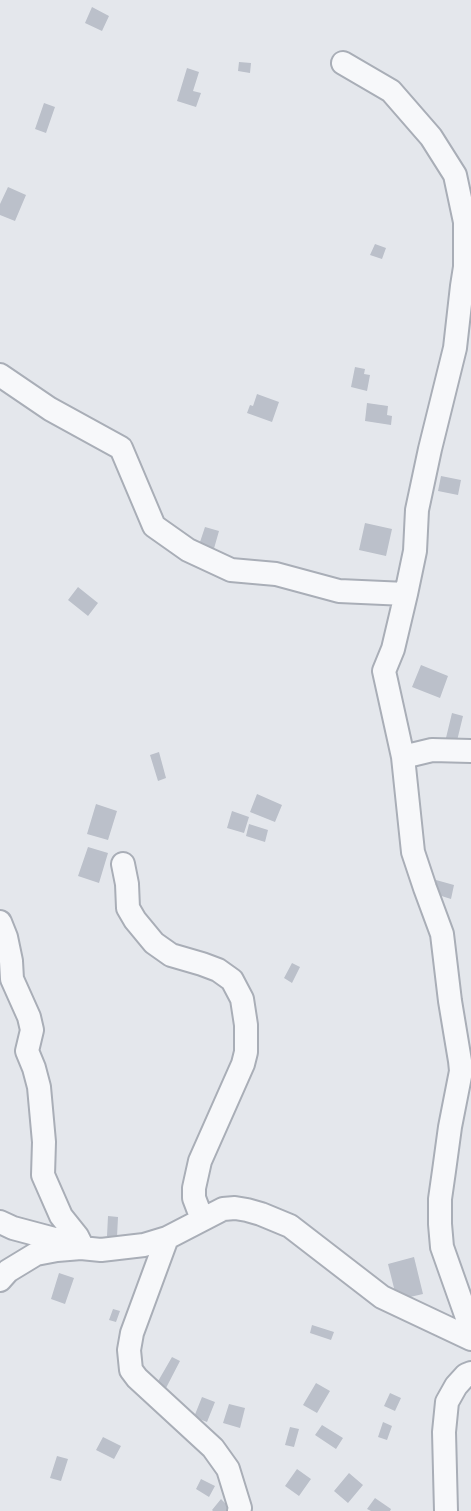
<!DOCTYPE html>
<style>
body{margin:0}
canvas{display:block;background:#e4e7ec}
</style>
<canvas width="471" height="1511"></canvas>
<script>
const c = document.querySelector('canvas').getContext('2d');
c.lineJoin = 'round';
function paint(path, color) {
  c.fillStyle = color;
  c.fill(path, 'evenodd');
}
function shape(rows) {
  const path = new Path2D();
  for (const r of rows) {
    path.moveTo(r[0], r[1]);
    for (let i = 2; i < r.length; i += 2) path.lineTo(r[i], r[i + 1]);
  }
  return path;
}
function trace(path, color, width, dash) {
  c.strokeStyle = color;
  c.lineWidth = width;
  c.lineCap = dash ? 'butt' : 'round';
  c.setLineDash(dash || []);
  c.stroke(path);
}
const building = shape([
 [92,7,109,16,102,31,85,23],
 [239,62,251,63,250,73,238,71],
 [187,68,199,72,193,91,201,93,196,107,177,101],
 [44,103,55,107,46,133,35,129],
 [8,187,26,195,15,221,0,215,0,204],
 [375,244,386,248,382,259,370,255],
 [355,367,365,369,364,374,370,375,367,391,351,387],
 [257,394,279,402,272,422,247,413,250,405,253,406],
 [367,403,388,406,387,415,392,416,391,425,365,421],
 [441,476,461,480,458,495,438,491],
 [365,523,392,529,386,556,359,550],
 [205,527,219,531,213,552,198,548],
 [78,587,98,603,88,616,68,600],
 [421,665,448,676,440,698,412,687],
 [452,713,463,716,456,745,445,742],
 [159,752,166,778,158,781,150,755],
 [257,794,282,805,275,822,250,812],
 [96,804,117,811,108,840,87,834],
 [232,811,249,817,244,833,227,828],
 [249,824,268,830,265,842,246,836],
 [88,847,108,853,99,883,78,876],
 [436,880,454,885,451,899,432,893],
 [292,963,300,967,292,983,284,978],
 [108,1216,118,1217,117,1237,107,1236],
 [414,1257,423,1294,397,1300,388,1264],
 [59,1273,74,1278,65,1304,51,1299],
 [113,1309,120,1311,116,1322,109,1320],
 [312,1325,334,1332,331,1340,310,1333],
 [172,1357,180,1361,166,1388,157,1383],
 [316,1383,330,1391,317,1413,303,1405],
 [390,1393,401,1398,395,1411,384,1406],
 [202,1397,215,1402,207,1422,194,1417],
 [229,1404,245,1408,240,1428,223,1423],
 [383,1422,392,1426,387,1440,378,1437],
 [322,1425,343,1438,336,1449,315,1435],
 [290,1427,299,1429,294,1447,285,1445],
 [103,1437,121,1446,114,1459,96,1450],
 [57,1456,68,1459,61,1481,50,1478],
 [297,1469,311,1479,299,1496,285,1486],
 [349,1473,363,1485,348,1503,334,1491],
 [201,1479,215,1486,209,1497,196,1489],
 [375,1498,391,1509,390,1511,371,1511,367,1509],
 [221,1499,233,1511,213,1511,212,1510]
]);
const minor = shape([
 [343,63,391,91,431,137,455,175,465,222,465,267,462,286,455,348,430,449,417,510,415,551,406,594,393,649,384,671,403,757,413,852,425,888,442,934,450,1001,460,1061,461,1071,450,1127,444,1171,440,1199,440,1224,442,1247,471,1329],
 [0,375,50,409,121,448,154,526,188,550,231,570,276,574,339,591,406,594],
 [403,757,432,750,471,751],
 [123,864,127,884,128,908,135,920,154,943,171,955,202,964,218,970,232,980,242,999,246,1025,246,1052,243,1064,200,1161,194,1188,194,1198,202,1219],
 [0,922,6,937,11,961,12,979,29,1017,32,1030,27,1051,34,1068,39,1087,44,1142,43,1175,61,1216,77,1236,81,1244,81,1248],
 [0,1222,13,1228,73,1244],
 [167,1238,132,1333,129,1350,131,1370,137,1378,213,1448,228,1469,240,1508,239,1511],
 [0,1280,8,1271,36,1254,57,1250,81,1248,101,1250,144,1245,167,1238,223,1209,235,1208,247,1210,261,1214,290,1226,382,1297,471,1339],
 [446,1511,444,1432,447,1402,456,1386,466,1375,471,1373]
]);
paint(building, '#bbc0ca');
trace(minor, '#a9aeb7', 26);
trace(minor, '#f7f8fa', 22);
</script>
